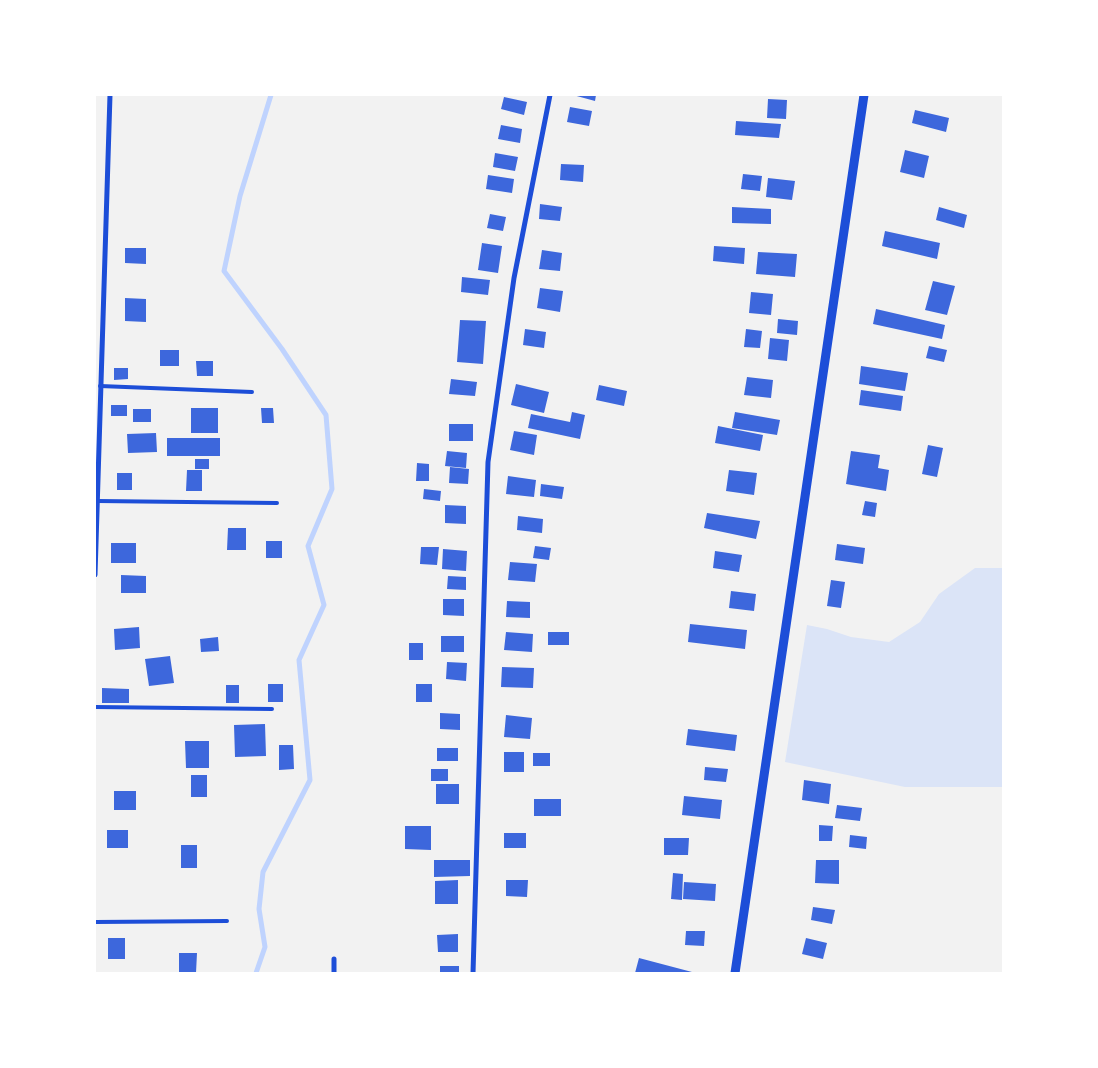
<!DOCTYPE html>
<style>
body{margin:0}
#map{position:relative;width:1098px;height:1068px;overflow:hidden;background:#f2f2f2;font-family:"Alegreya Sans",sans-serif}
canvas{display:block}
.frame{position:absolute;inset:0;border:96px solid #fff;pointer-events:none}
</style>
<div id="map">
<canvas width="1098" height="1068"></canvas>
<div class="frame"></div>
</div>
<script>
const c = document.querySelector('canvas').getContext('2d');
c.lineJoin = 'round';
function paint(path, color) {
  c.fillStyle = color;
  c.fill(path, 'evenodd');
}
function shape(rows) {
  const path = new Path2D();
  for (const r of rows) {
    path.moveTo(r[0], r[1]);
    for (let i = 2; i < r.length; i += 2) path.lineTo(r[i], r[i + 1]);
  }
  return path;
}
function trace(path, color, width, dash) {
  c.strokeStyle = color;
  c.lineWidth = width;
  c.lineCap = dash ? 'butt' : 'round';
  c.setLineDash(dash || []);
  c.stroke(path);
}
const green = shape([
 [975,568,1003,568,1003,787,905,787,785,762,807,625,827,629,851,637,889,642,920,622,939,594]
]);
const stream = shape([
 [256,973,265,947,259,909,263,872,310,780,299,660,324,605,308,546,332,489,326,415,282,349,224,271,240,196,271,95]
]);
const building = shape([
 [573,95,596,95,595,101],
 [504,97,527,102,524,115,501,109],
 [768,99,787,100,786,119,767,118],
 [570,107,592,111,589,126,567,122],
 [915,110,949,118,946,132,912,123],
 [736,121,781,124,779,138,735,135],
 [501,125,522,129,520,143,498,139],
 [905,150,929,156,924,178,900,172],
 [495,153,518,157,515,171,493,167],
 [561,164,584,165,583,182,560,180],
 [743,174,762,176,760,191,741,189],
 [488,175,514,179,512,193,486,189],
 [768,178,795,181,792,200,766,197],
 [540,204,562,207,560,221,539,219],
 [732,207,771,209,771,224,732,223],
 [939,207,967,215,964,228,936,220],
 [490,214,506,217,503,231,487,228],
 [885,231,940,243,937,259,882,246],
 [482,243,502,246,498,273,478,270],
 [714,246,745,248,744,264,713,261],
 [125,248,146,248,146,264,125,263],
 [542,250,562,253,560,271,539,269],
 [758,252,797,254,795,277,756,274],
 [462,277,490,280,488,295,461,292],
 [933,281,955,286,947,315,925,310],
 [540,288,563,291,560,312,537,308],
 [751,292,773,294,771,315,749,313],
 [125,298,146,299,146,322,125,321],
 [876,309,945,325,942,339,873,324],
 [778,319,798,321,797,335,777,333],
 [460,320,486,321,483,364,457,362],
 [525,329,546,332,544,348,523,345],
 [746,329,762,331,760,348,744,347],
 [770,338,789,340,787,361,768,359],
 [929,346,947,350,944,362,926,358],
 [160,350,179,350,179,366,160,366],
 [196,361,213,361,213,376,197,376],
 [861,366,908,373,905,391,859,384],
 [114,368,128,368,128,379,114,380],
 [747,377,773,380,771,398,744,395],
 [451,379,477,382,475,396,449,394],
 [516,384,549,392,544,413,511,405],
 [599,385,627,391,624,406,596,400],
 [861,390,903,396,901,411,859,405],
 [111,405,127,405,127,416,111,416],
 [191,408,218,408,218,433,191,433],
 [261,408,273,408,274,423,262,423],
 [133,409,151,409,151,422,133,422],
 [572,412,585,415,580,439,528,428,531,414,570,422],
 [735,412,780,420,777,435,732,428],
 [449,424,473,424,473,441,449,441],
 [718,426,763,435,760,451,715,443],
 [514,431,537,435,534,455,510,450],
 [156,433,157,452,128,453,127,434],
 [167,438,220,438,220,456,167,456],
 [928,445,943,448,937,477,922,474],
 [447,451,467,453,466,468,445,466],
 [851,451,880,455,878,468,889,470,886,491,846,484],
 [195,459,209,459,209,469,195,469],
 [417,463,429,464,429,481,416,481],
 [450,467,469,469,468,484,449,483],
 [187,470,202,470,202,491,186,491],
 [729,470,757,473,754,495,726,491],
 [117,473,132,473,132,490,117,490],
 [508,476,536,480,534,497,506,494],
 [541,484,564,487,562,499,540,496],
 [424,489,441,491,440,501,423,499],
 [865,501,877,503,875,517,862,515],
 [445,505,466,506,466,524,445,523],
 [707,513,760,521,756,539,704,528],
 [518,516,543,519,542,533,517,530],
 [228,528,246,528,246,550,227,550],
 [266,541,282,541,282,558,266,558],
 [111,543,136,543,136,563,111,563],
 [837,544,865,548,863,564,835,560],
 [535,546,551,548,549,560,533,558],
 [421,547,439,547,437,565,420,564],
 [443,549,467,551,466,571,442,569],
 [715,551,742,555,739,572,713,568],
 [510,562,537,564,535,582,508,580],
 [121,575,146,576,146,593,121,593],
 [448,576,466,577,466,590,447,589],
 [831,580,845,582,841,608,827,606],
 [731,591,756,594,754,611,729,608],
 [443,599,464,599,464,616,443,615],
 [507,601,530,602,530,618,506,617],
 [690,624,747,630,745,649,688,642],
 [139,627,140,648,115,650,114,629],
 [506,632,533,634,532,652,504,650],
 [548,632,569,632,569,645,548,645],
 [441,636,464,636,464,652,441,652],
 [218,637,219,651,201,652,200,639],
 [409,643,423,643,423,660,409,660],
 [170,656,174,683,149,686,145,659],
 [447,662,467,663,466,681,446,679],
 [502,667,534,668,533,688,501,687],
 [268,684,283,684,283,702,268,702],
 [416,684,432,684,432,702,416,702],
 [226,685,239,685,239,703,226,703],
 [102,688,129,689,129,703,102,703],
 [440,713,460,714,460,730,440,729],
 [506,715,532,718,530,739,504,737],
 [265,724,266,756,235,757,234,725],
 [688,729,737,735,735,751,686,745],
 [185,741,209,741,209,768,186,768],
 [279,745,293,745,294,769,279,770],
 [437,748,458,748,458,761,437,761],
 [504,752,524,752,524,772,504,772],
 [533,753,550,753,550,766,533,766],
 [705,767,728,769,726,782,704,780],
 [431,769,448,769,448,781,431,781],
 [191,775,207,775,207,797,191,797],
 [804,780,831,784,829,804,802,800],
 [436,784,459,784,459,804,436,804],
 [114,791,136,791,136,810,114,810],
 [684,796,722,800,720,819,682,815],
 [534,799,561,799,561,816,534,816],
 [837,805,862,808,860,821,835,818],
 [819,825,833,826,832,841,819,841],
 [405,826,431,826,431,850,405,849],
 [107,830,128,830,128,848,107,848],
 [504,833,526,833,526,848,504,848],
 [850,835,867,837,866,849,849,847],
 [664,838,689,838,688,855,664,855],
 [181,845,197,845,197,868,181,868],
 [434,860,470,860,470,876,434,877],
 [816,860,839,860,839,884,815,883],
 [673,873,683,874,682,900,671,899],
 [458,880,458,904,435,904,435,881],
 [506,880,528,880,527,897,506,896],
 [684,882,716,884,715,901,683,899],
 [813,907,835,910,832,924,811,920],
 [686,931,705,931,704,946,685,945],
 [458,934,458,952,438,952,437,935],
 [108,938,125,938,125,959,108,959],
 [806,938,827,943,823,959,802,954],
 [179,953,197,953,196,973,179,973],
 [639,958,692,972,692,973,635,973],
 [440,966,459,966,459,973,440,973]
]);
const service = shape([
 [100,386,252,392],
 [97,501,277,503],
 [95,707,272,709],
 [95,922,227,921]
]);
const minor = shape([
 [95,575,110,95],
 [334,973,334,959],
 [473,973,488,462,514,278,550,95]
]);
const tertiary = shape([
 [735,973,864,95]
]);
paint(green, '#dbe4f7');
trace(stream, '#bfd3fe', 5);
paint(building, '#3d67dc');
trace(service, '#1d4ed8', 4);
trace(minor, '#1d4ed8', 5);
trace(tertiary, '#1d4ed8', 9);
</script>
